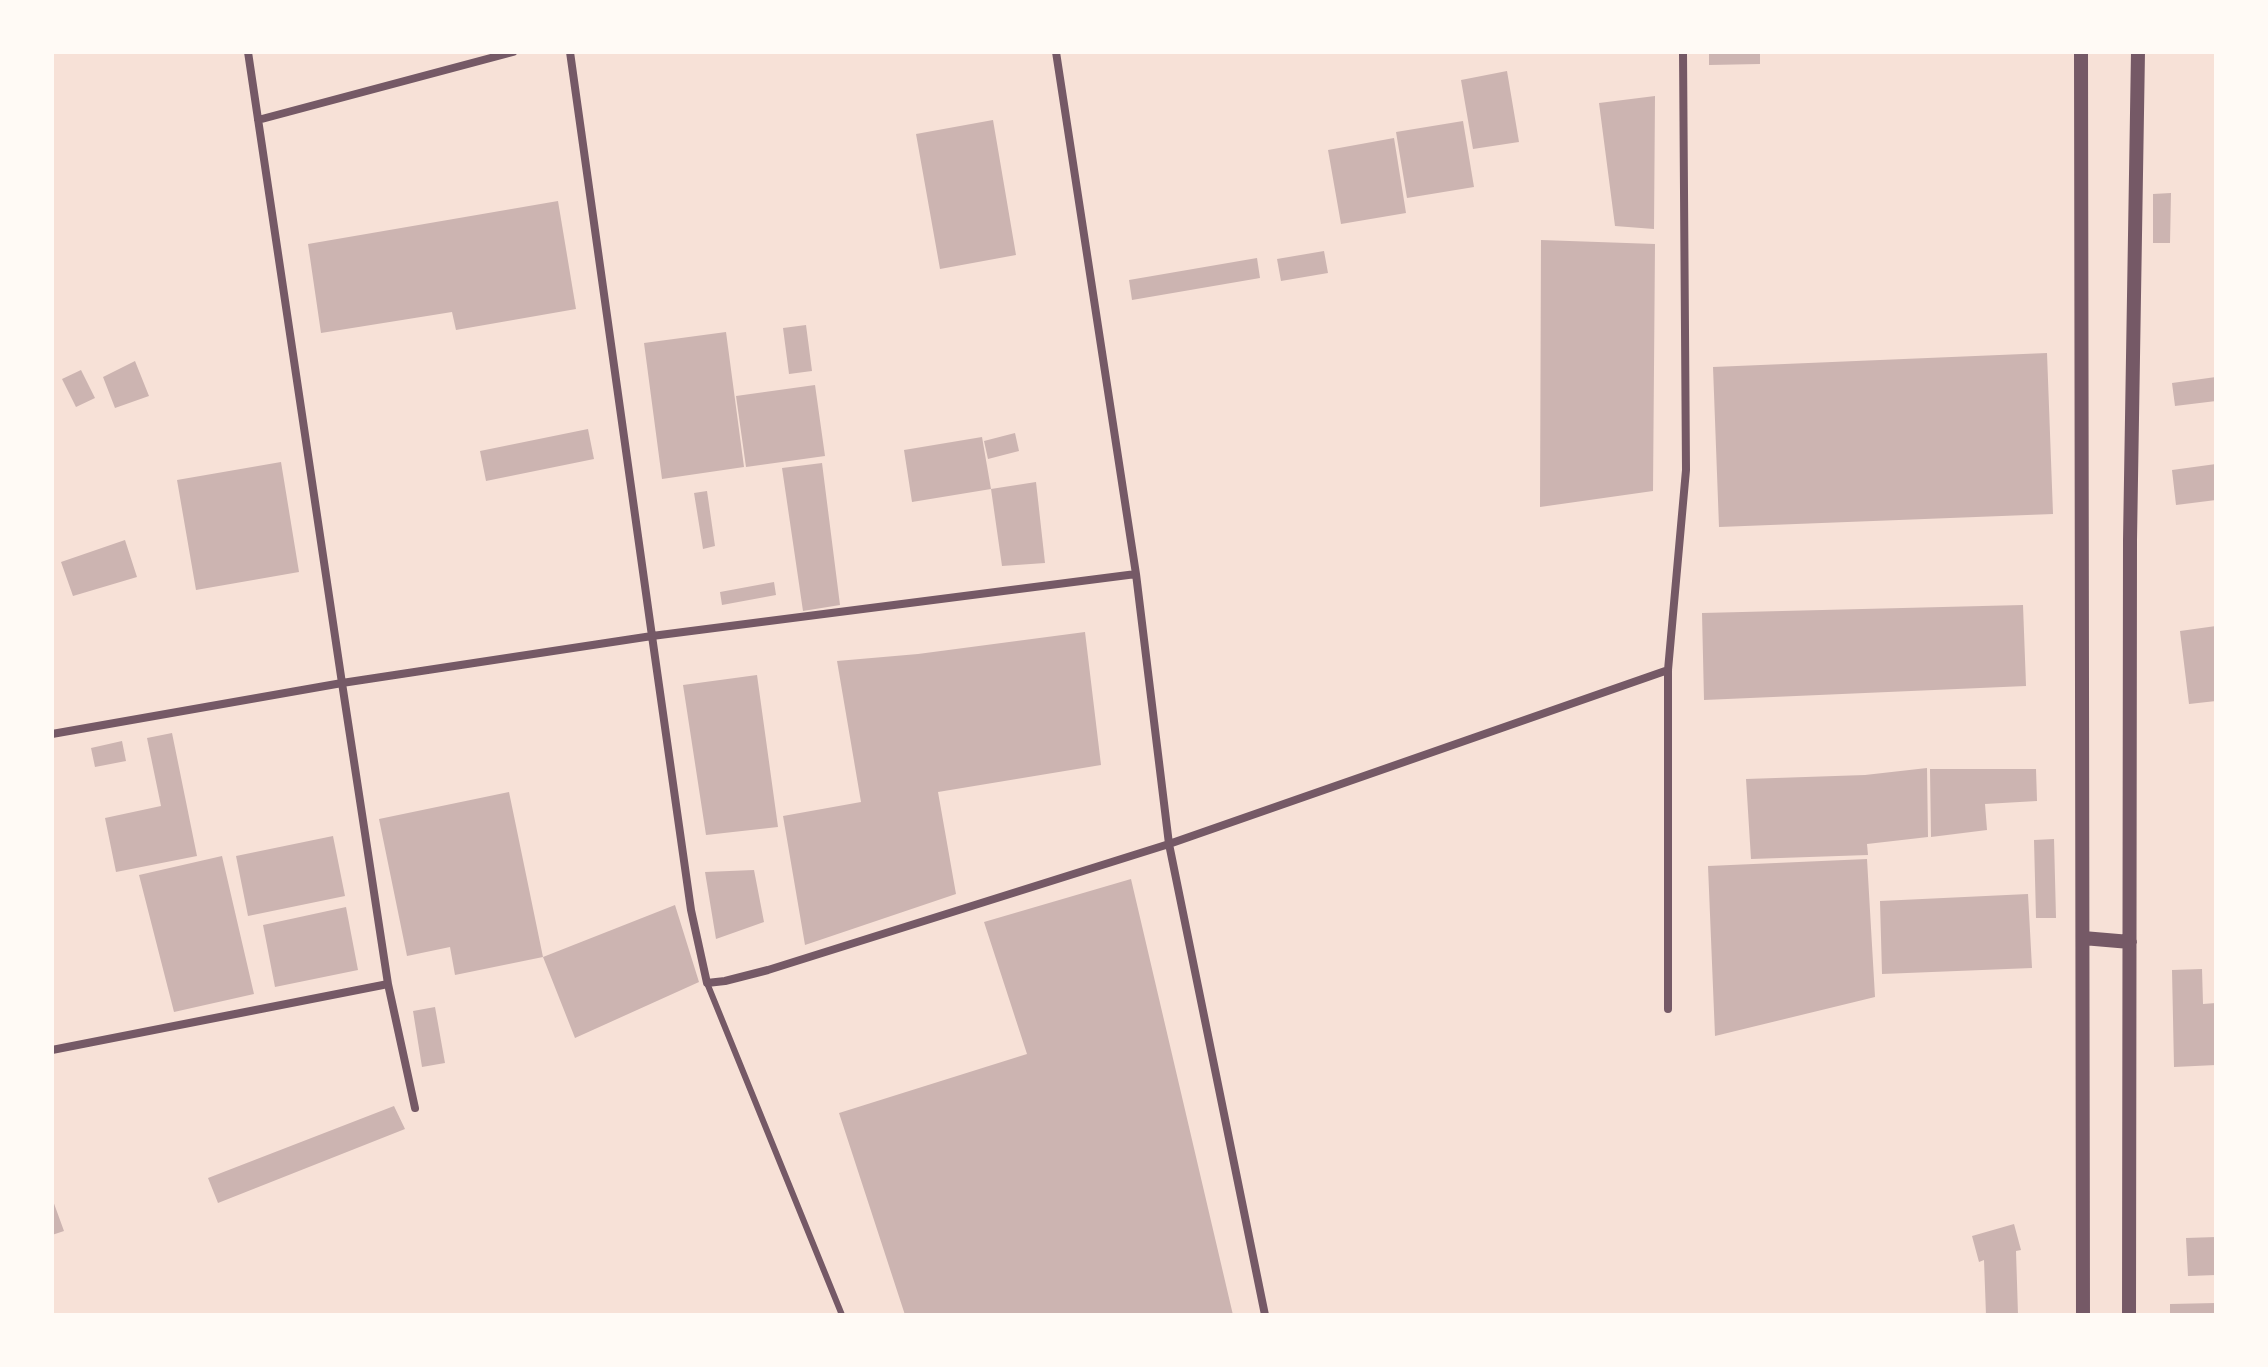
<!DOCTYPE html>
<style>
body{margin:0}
#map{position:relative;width:2268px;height:1367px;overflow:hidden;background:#f7e1d7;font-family:Montserrat,sans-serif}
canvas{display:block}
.frame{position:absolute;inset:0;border:54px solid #fffaf5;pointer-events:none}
</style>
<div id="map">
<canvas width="2268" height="1367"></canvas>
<div class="frame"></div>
</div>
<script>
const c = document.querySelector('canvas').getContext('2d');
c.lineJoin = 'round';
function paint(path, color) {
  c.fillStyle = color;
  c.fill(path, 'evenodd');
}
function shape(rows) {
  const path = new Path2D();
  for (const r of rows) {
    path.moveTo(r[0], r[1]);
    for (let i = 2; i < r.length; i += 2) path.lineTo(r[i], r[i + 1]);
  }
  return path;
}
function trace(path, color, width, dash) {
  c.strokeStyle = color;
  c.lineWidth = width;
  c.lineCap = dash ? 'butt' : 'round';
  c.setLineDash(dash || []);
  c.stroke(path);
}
const building = shape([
 [1709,52,1760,52,1760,64,1709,65],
 [1507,71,1519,142,1473,149,1461,80],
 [1655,96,1654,229,1615,226,1599,103],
 [993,120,1016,255,940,269,916,134],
 [1463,121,1474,187,1407,198,1396,132],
 [1394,138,1406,213,1341,224,1328,150],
 [2171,193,2170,243,2153,243,2153,194],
 [558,201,576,309,456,330,452,312,321,333,308,244],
 [1541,240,1655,244,1653,491,1540,507],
 [1324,251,1328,273,1281,281,1277,259],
 [1257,258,1260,278,1132,300,1129,280],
 [806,325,812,371,789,374,783,328],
 [726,332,744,467,662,479,644,343],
 [2047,353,2053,514,1719,527,1713,367],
 [135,361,149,396,115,408,103,377],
 [81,370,95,398,76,407,62,379],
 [2216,377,2216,401,2175,406,2172,383],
 [815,385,825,456,746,467,736,396],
 [588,429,594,459,486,481,480,451],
 [1015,433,1019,451,988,459,984,441],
 [982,437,991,489,912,502,904,450],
 [281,462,299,572,196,590,177,480],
 [822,463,840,605,803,611,782,468],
 [2216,464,2216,500,2176,505,2172,470],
 [1036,482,1045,563,1002,566,991,489],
 [707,491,715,546,703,549,694,493],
 [125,540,137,577,73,596,61,562],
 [774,582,776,595,722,605,720,592],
 [2023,605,2026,686,1704,700,1702,613],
 [2216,626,2216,701,2189,704,2180,631],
 [1085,632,1101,765,938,792,956,894,805,945,783,816,861,802,837,661,918,654],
 [757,675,778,827,706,835,683,685],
 [172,733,197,856,116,872,105,818,161,806,147,738],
 [122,741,126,761,95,767,91,748],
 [1927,768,1928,837,1867,844,1868,855,1751,859,1746,779,1865,775],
 [1930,769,2036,769,2037,801,1985,804,1987,830,1931,837],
 [509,792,543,957,455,975,450,947,407,956,379,819],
 [333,836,345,896,248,916,236,856],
 [2054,839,2056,918,2036,918,2034,840],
 [222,856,254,994,174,1012,139,875],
 [1867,859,1875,997,1715,1036,1708,866],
 [754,870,764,922,716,939,705,872],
 [1131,879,1233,1315,905,1315,839,1113,1027,1054,984,922],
 [2028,894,2032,968,1882,974,1880,901],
 [675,905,699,982,575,1038,543,957],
 [346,907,358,970,275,987,263,925],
 [2202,969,2203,1004,2216,1003,2216,1065,2174,1067,2172,970],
 [435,1007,445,1063,422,1067,413,1011],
 [394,1106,405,1129,218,1203,208,1178],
 [52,1198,64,1231,52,1235],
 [2014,1224,2021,1250,2016,1251,2018,1315,1986,1315,1984,1260,1979,1262,1972,1236],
 [2216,1237,2216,1275,2188,1276,2186,1238],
 [2216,1303,2216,1315,2170,1315,2170,1304]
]);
const service = shape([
 [707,983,842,1315]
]);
const minor = shape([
 [248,52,342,683,652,636,570,52],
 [1056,52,1136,574,1169,844,1265,1315],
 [258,120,513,52],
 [1136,574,652,636,691,910,707,983,725,981,768,970,1169,844,1668,670],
 [52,734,342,683,388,984,52,1050],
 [388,984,415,1108],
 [1668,1009,1668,670,1686,470,1683,52]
]);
const tertiary = shape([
 [2081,52,2083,1315],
 [2083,938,2130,942],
 [2129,1315,2130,540,2138,52]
]);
paint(building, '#ccb4b1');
trace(service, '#755966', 6);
trace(minor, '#755966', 8);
trace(tertiary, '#755966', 14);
</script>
